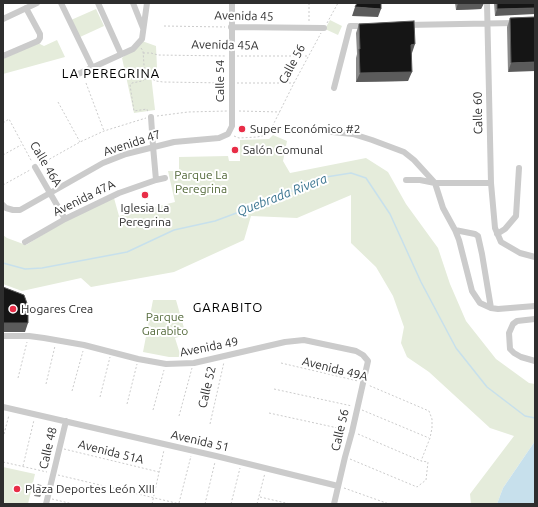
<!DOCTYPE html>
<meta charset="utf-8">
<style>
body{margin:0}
#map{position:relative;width:538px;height:507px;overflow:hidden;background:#fff;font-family:Ubuntu,sans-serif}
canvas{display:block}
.frame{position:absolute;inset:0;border:4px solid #2e2e2e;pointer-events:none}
</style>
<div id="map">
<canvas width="538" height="507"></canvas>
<div class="frame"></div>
</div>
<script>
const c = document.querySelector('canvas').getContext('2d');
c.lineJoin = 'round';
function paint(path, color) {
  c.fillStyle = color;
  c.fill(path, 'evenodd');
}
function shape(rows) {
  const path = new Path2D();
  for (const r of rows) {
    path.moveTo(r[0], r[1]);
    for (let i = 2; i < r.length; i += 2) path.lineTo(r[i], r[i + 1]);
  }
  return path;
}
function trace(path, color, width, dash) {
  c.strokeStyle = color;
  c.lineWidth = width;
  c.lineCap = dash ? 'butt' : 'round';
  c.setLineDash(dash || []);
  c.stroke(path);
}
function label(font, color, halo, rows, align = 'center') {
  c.font = font + ' Ubuntu,sans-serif';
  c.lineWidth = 4;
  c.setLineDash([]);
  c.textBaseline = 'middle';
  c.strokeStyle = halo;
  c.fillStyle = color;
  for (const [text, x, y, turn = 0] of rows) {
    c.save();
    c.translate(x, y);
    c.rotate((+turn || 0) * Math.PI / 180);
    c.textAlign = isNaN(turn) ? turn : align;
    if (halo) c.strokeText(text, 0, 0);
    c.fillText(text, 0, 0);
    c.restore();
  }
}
const green = shape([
 [96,9,104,26,80,37,71,20],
 [330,20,342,26,338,35,325,29],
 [57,40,65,57,3,74,3,59,38,43,44,46],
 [142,41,156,46,157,68,151,75,155,110,134,113,122,58],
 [273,135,287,141,283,161,290,173,366,158,388,172,406,204,438,248,450,284,466,321,496,359,529,383,535,384,535,441,503,488,497,504,471,504,470,494,514,436,490,428,429,372,407,357,401,343,404,327,393,296,376,267,351,243,351,195,297,218,251,216,244,240,174,272,91,287,81,278,22,291,3,284,3,235,7,238,26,245,62,223,114,198,119,216,175,202,168,171,179,171,179,157,228,156,229,161,240,161,240,140,269,139],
 [153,300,176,300,186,335,175,338,181,357,169,357,143,352],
 [3,467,35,474,28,504,3,504]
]);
const water = shape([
 [535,441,535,504,497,504,503,488]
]);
const stream = shape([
 [3,263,25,269,42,268,127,252,174,230,215,221,258,205,326,177,351,173,366,178,390,214,421,282,456,348,487,387,525,416,535,418]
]);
const path = shape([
 [309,21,309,3],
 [327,23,338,3],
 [164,26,225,27],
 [141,48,143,51,145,79,142,81,132,83,130,85,134,111,147,109,148,113],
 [143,53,151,53,158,55,226,56],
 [237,56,308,56],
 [145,79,152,79,156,81,163,82,226,83],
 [86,83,104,131],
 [237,83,294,83],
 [58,102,80,142],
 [239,111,280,112],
 [157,116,188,112,227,111],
 [3,123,9,119,32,162],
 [234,136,239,138,257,137,267,135,269,133,294,83,321,33],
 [3,155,21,145],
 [39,165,80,142,104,131,146,118],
 [3,185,30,170],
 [281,363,358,381],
 [18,378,27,342],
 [46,384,55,346],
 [274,389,352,406],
 [72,391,83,351],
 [100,397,110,357],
 [127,404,137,364],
 [153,410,164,370],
 [362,410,429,438],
 [269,413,347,430],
 [179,416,192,368],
 [210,424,224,362],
 [358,434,421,461],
 [3,438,9,415],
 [64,449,159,472],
 [350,459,417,487,426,480,428,462,421,461,430,438,432,428,432,419,429,411,368,385],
 [3,462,47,472],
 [23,466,34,420],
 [58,475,180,504],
 [344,488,389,504],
 [260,497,290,504],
 [52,499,73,504],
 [179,503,191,456],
 [152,504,164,450],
 [205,504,215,462],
 [231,504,240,468],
 [257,504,265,473]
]);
const minor = shape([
 [61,3,92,67],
 [98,3,121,54],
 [133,3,143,28],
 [487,3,491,183,495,228,501,242,520,253,535,257],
 [3,19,37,3],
 [406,25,515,23],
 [231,27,324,28],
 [3,56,38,41,40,38,40,34,26,8],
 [76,75,133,49,142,39,147,3],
 [334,88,350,26,367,26],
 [151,117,153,146,156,180,165,178],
 [322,131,353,134,372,140,404,152,414,160,435,183,443,208,455,230,475,234,478,236,482,254,491,308],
 [35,167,65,219],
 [406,180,420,180,435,183,491,183],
 [3,205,6,208,13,210,20,210,103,163,126,154,174,142,219,138,228,134,232,126,232,3],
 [455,230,459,240,472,291,480,303,491,308,498,309,535,306],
 [497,234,505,229,516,216,519,168],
 [25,242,65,219,119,193,156,180],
 [535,319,517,321,513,324,509,333,510,349,514,353,521,357,535,361],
 [3,336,29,336,44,338,84,345,138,359,166,364,194,363,285,342,304,340,356,351,363,355,368,361,352,432,345,457,334,504],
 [3,407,216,456,338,486],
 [46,504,66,421]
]);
const wall = shape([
 [455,3,484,3,481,9,456,10],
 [494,3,535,3,495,16],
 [535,17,508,72,507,27,510,18],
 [359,24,412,53,408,81,356,82,356,58,357,54,356,33],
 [38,485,42,493,40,497,34,496]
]);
const shadedWall = shape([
 [458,3,484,3,481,9,456,10],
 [355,7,381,9,378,17,352,16],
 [535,8,535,14,495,16,497,9],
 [415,44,412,53,408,53,411,45],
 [535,62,535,71,508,72,511,63],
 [412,72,408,81,356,82,360,73],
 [3,323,28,323,25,332,3,332]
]);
const building = shape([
 [357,3,381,3,381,9,355,7,357,3],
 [497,3,535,3,535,8,497,9,497,3],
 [535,17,535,62,511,63,510,18,535,17],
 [414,21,415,44,411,45,412,72,360,73,359,49,360,49,359,24,414,21],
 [3,287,24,295,28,306,28,323,3,323,3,287],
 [38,485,44,486,42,493,36,491,38,485]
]);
const markers = [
 [242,129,4,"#e82d47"],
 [235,150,4,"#e82d47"],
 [145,195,4,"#e82d47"],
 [13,309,4,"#e82d47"],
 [17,489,4,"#e82d47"]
];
const streetNames = [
 ["Avenida 45",244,16,1],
 ["Avenida 45A",225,45,1],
 ["Calle 56",292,64,-62],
 ["Calle 54",220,81,-90],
 ["Calle 60",478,113,-91],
 ["Avenida 47",132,143,-18],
 ["Calle 46A",46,164,59],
 ["Avenida 47A",84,198,-26],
 ["Avenida 49",209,347,-11],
 ["Avenida 49A",335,369,14],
 ["Calle 52",207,387,-77],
 ["Calle 56",340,430,-77],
 ["Avenida 51",200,441,13],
 ["Calle 48",48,448,-77],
 ["Avenida 51A",111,452,14]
];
const poiNames = [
 ["Super Económico #2",250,129],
 ["Salón Comunal",243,150],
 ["Iglesia La",145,208,"center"],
 ["Peregrina",145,222,"center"],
 ["Hogares Crea",21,309],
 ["Plaza Deportes León XIII",25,489]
];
const parkNames = [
 ["Parque La",201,175],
 ["Peregrina",201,189],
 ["Parque",165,317],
 ["Garabito",165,331]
];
const neighbourhoodNames = [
 ["LA PEREGRINA",111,74],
 ["GARABITO",228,308]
];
const waterNames = [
 ["Quebrada Rivera",282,195,-21]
];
paint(green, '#e5ecdb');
paint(water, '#c7e0ec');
trace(stream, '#c7e0ec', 1.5);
trace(path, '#cbcbcb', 1, [2, 2]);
trace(minor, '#cbcbcb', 6);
paint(wall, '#8a8a8a');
paint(shadedWall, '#5b5b5b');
paint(building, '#151515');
trace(building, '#5b5b5b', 1);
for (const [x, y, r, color] of markers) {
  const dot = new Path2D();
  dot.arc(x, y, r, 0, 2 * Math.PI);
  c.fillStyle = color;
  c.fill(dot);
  trace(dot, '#fff', 1.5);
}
label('12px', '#2e2e2e', '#fff', streetNames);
label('12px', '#2e2e2e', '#fff', poiNames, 'left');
label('12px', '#546a3b', '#fff', parkNames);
c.letterSpacing = '1px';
label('13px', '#000', '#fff', neighbourhoodNames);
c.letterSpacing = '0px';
label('italic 13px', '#3b7591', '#fff', waterNames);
</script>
